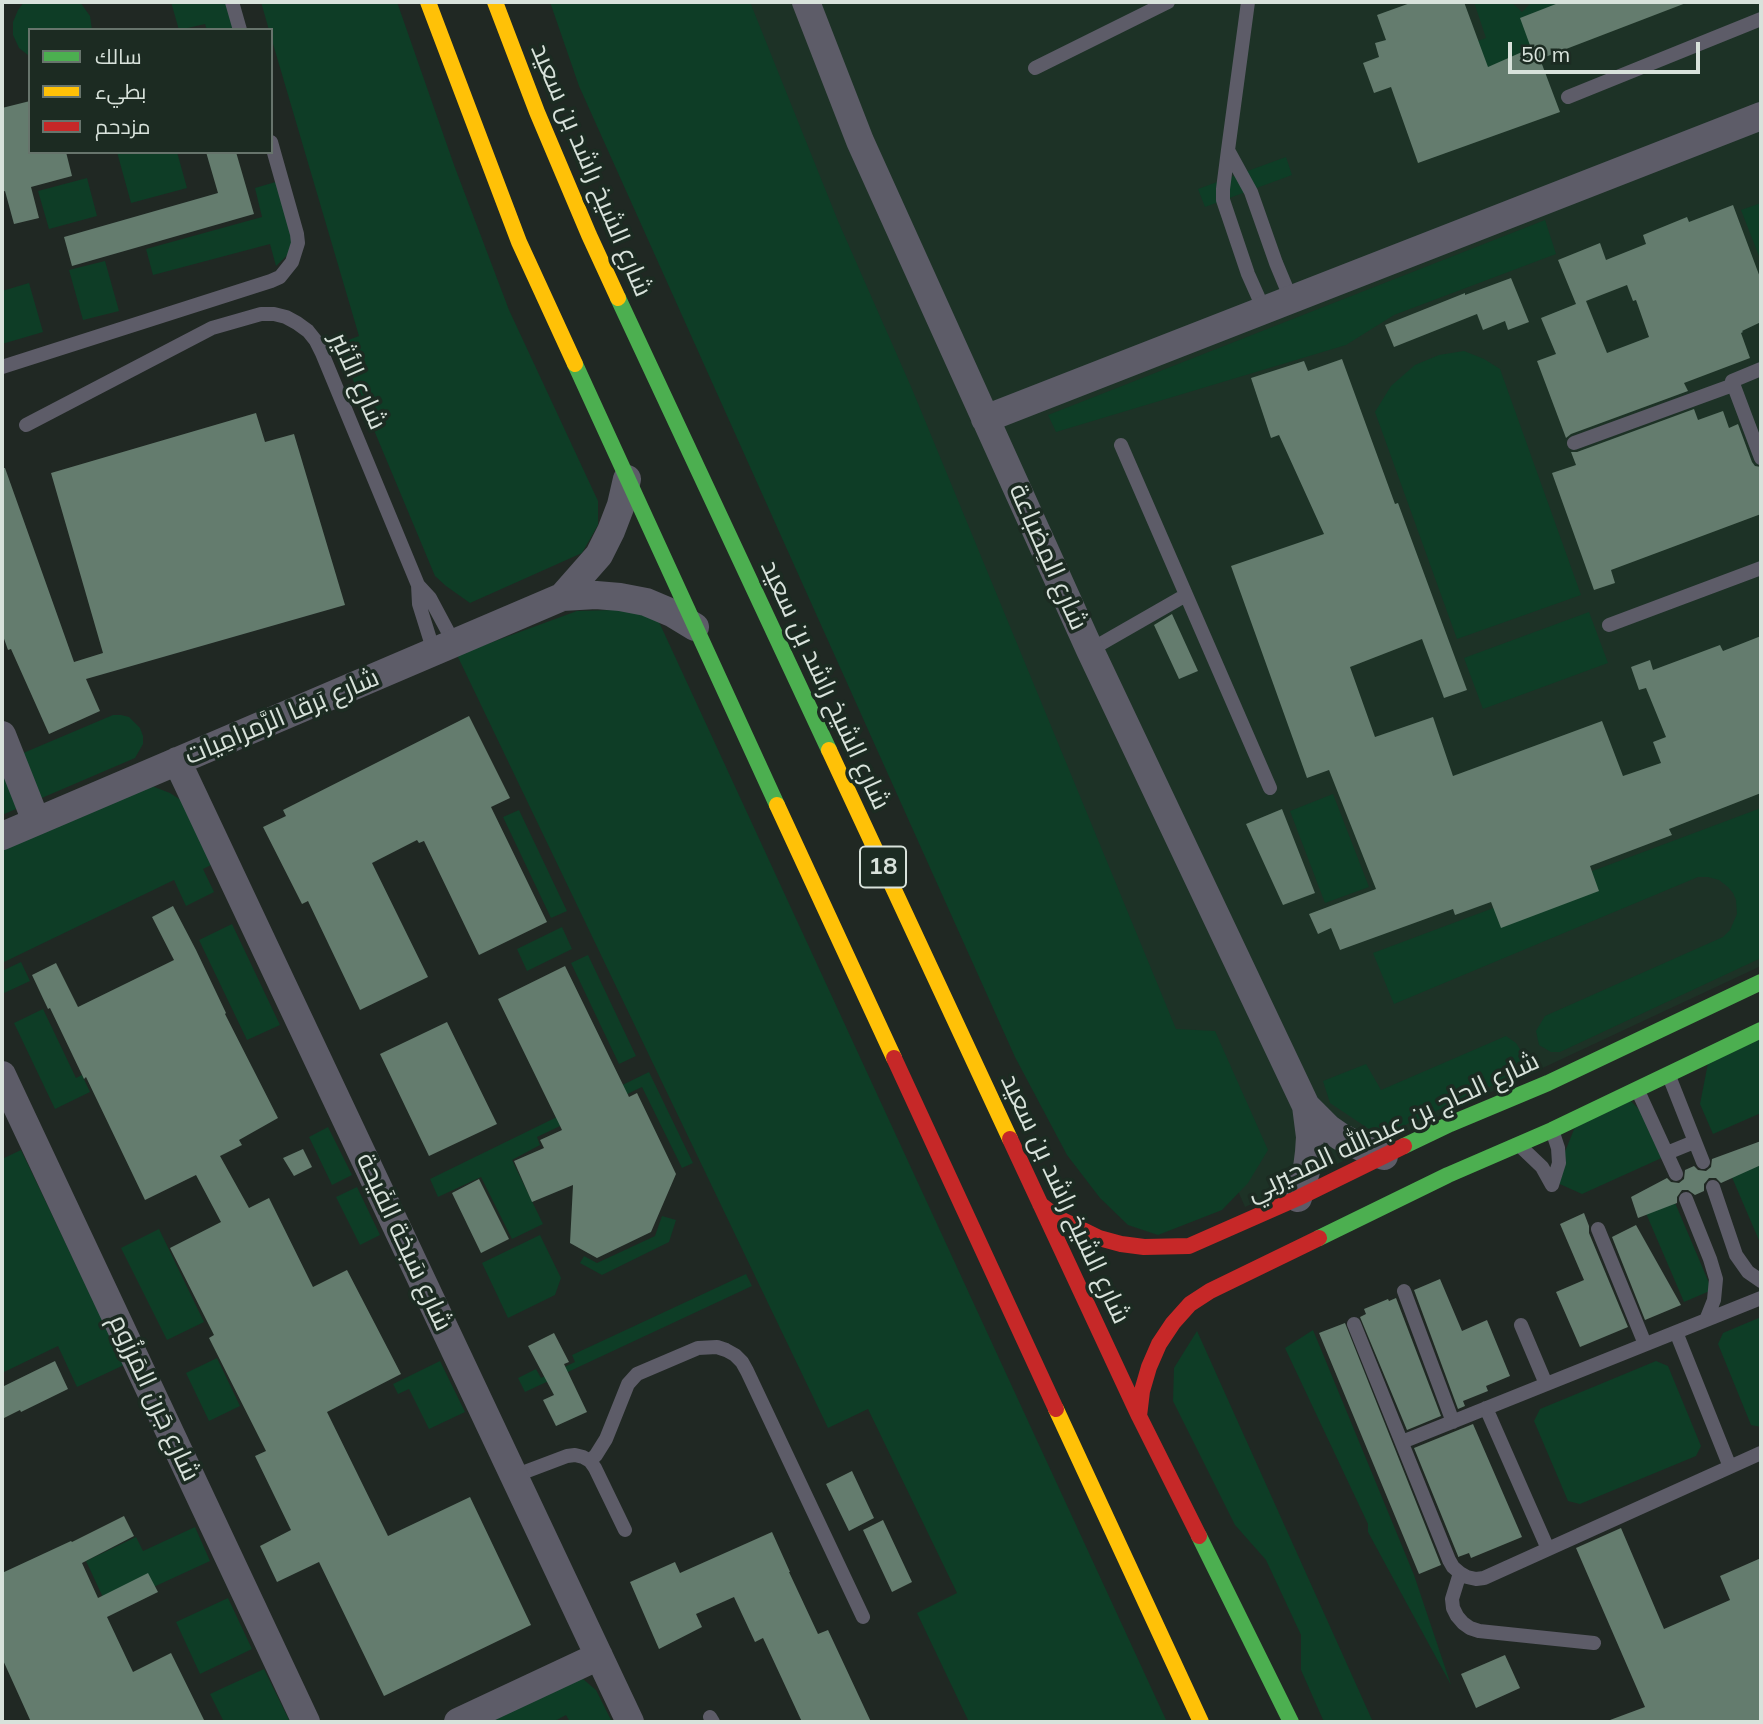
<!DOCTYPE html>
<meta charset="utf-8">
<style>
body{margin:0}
#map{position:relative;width:1763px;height:1724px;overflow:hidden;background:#202823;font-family:Mulish,Cairo,sans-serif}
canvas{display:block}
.frame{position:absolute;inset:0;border:4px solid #d8e2db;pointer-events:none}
.legend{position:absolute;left:28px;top:28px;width:245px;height:126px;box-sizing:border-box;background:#1c2b22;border:2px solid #67746c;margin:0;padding:9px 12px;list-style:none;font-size:21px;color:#d8e2db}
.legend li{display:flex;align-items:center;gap:14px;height:35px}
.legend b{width:35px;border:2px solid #67746c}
.scale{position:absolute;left:1508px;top:42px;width:192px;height:32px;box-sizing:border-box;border:4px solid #d8e2db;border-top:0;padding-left:9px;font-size:21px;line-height:24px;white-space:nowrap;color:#d8e2db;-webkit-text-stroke:5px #1c2b22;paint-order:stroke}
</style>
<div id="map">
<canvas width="1763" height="1724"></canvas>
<div class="frame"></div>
<ul class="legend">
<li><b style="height:9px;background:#4caf50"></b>سالك</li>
<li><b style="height:9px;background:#ffc107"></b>بطيء</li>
<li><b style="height:9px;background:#c62828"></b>مزدحم</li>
</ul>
<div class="scale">50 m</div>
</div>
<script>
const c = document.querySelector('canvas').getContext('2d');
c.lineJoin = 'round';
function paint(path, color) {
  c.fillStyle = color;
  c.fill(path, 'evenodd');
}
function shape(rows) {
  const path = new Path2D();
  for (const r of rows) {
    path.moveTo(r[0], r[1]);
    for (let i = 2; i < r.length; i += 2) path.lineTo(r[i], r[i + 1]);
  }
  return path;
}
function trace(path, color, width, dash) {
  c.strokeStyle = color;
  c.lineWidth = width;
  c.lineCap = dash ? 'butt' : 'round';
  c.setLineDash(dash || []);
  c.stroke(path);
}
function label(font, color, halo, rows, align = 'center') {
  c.font = font + ' Mulish,Cairo,sans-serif';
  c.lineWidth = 7;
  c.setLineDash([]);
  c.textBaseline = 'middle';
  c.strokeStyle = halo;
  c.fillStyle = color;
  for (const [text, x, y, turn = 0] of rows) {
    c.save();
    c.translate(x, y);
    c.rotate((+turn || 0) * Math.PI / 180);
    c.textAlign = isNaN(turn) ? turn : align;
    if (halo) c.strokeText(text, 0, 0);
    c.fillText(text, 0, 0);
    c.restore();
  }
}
const built = shape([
 [681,2,1761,2,1761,966,1245,1207,1177,1053]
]);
const green = shape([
 [24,2,80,2,90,16,92,30,30,30,30,56,28,55,19,48,13,35,13,22,18,10],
 [171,2,226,2,234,30,207,30,205,24,179,30],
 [261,2,397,2,454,165,509,310,598,501,598,525,582,553,470,603,446,586,435,576,338,344,359,336,271,37,271,30,269,30],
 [550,2,750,2,838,221,912,389,1176,1029,1215,1031,1268,1150,1248,1183,1222,1210,1158,1235,1128,1225,1100,1198,1067,1155,1015,1057,579,86],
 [1474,2,1511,2,1522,12,1532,2,1576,2,1580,12,1609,2,1624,2,1629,17,1498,65,1505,87,1461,47,1486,38],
 [117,152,177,152,187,188,131,203],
 [1286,157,1292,175,1205,207,1198,189],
 [87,178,97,216,49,229,38,191],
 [279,181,294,237,293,250,276,266,270,244,153,275,146,249,262,217,255,188],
 [1761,203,1761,261,1741,210],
 [1545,220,1556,254,1394,315,1346,345,1056,432,1048,415],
 [105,261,119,311,83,320,69,270],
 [29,283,43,332,2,344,2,291],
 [1464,351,1484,359,1500,369,1581,595,1457,639,1375,412,1391,386,1415,365,1439,355],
 [653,609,1167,1722,969,1722,917,1613,957,1593,868,1409,828,1428,457,655,577,611],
 [1589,612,1608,663,1483,709,1464,658],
 [113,715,121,715,129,717,140,728,143,736,143,744,135,758,2,815,2,762],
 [149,785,170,793,187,804,215,863,203,869,214,892,186,906,174,880,2,963,2,849],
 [1333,794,1369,887,1325,903,1290,811],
 [1761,808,1761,958,1560,1052,1551,1052,1539,1045,1536,1031,1545,1016,1723,937,1730,930,1737,914,1736,900,1733,893,1728,887,1719,880,1708,877,1698,877,1394,1004,1373,953],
 [519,810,567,911,551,918,503,817],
 [232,924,280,1025,247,1040,199,940],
 [562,927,572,949,527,971,517,949],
 [588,955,636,1056,619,1064,571,963],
 [21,962,30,981,2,994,2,971],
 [43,1009,76,1078,82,1075,90,1092,55,1109,14,1023],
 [1506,1036,1516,1043,1524,1056,1525,1071,1407,1124,1384,1139,1330,1103,1323,1081,1366,1064,1381,1090],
 [1761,1039,1761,1113,1713,1134,1700,1104,1708,1063],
 [649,1072,693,1163,682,1168,642,1087,537,1137,540,1145,512,1160,543,1224,512,1239,481,1177,438,1197,430,1179],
 [1630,1100,1652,1123,1666,1156,1582,1194,1553,1181,1575,1127],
 [328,1127,352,1175,332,1185,309,1137],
 [21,1150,124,1365,77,1387,58,1346,2,1373,2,1159],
 [1759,1163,1761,1167,1761,1245,1731,1175],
 [357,1187,380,1235,360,1245,336,1197],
 [1673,1198,1712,1290,1684,1302,1645,1211],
 [662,1216,676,1220,669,1242,602,1275,580,1263,584,1256,597,1263,655,1236],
 [159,1229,204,1322,167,1340,121,1248],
 [540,1235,561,1278,555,1295,508,1318,482,1263],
 [746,1274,752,1286,525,1392,518,1378,536,1369,541,1378,575,1362,572,1355],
 [1761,1317,1761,1427,1751,1425,1718,1344,1723,1333],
 [1313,1330,1414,1575,1451,1685,1368,1532,1368,1524,1285,1348],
 [1197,1331,1373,1722,1324,1722,1301,1670,1301,1635,1266,1560,1235,1525,1173,1401,1174,1368],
 [217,1358,240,1406,209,1421,186,1373],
 [440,1361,465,1412,429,1429,409,1389,398,1394,393,1384],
 [1656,1361,1668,1366,1701,1446,1696,1456,1580,1504,1568,1501,1534,1421,1540,1409],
 [195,1527,210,1561,108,1608,86,1561,136,1537,143,1551],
 [228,1598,252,1649,200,1674,176,1622],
 [264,1669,290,1722,224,1722,210,1694],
 [569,1674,583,1679,596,1690,612,1722,570,1722,566,1715,553,1722,481,1722]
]);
const building = shape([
 [1413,2,1464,2,1488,67,1531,48,1520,18,1561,2,1685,2,1686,3,1540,59,1560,112,1418,163,1391,87,1374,93,1363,63,1379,57,1375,43,1386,40,1377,15],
 [30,101,30,152,66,152,72,176,31,187,39,218,14,224,5,191,2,192,2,108],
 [206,152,236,152,254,214,72,266,64,237,218,193],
 [1733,205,1761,280,1761,322,1742,331,1743,332,1741,333,1750,358,1684,383,1688,391,1571,434,1566,438,1537,361,1556,354,1541,318,1576,304,1558,260,1600,243,1606,260,1646,244,1643,235,1687,217,1689,222],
 [1627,285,1633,301,1636,300,1649,337,1607,353,1586,301],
 [1511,278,1529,322,1508,330,1505,321,1483,330,1477,314,1394,347,1385,325,1465,293,1465,295],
 [1342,359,1395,504,1398,503,1467,690,1444,698,1422,639,1350,667,1375,737,1433,717,1453,776,1602,721,1623,776,1661,763,1653,742,1666,737,1646,688,1639,690,1631,667,1650,660,1653,670,1720,645,1723,651,1761,636,1761,793,1669,829,1672,835,1590,866,1599,891,1501,928,1491,902,1455,915,1453,909,1340,950,1331,928,1318,934,1309,914,1376,889,1329,770,1307,778,1231,566,1324,534,1279,435,1271,438,1251,378,1304,361,1308,371],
 [1694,409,1698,420,1723,411,1729,428,1738,424,1752,462,1755,466,1761,467,1761,514,1611,570,1615,583,1594,590,1552,473,1576,465,1571,452,1577,452],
 [256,413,265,442,294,434,345,605,86,679,100,711,49,734,11,649,8,650,2,633,2,468,5,468,74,662,103,653,51,473],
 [1172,614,1198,671,1179,679,1154,625],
 [469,716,510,798,491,807,547,922,479,955,424,841,419,843,417,840,372,863,428,977,360,1010,308,901,302,904,263,827,286,816,283,810],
 [1282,809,1315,893,1283,905,1246,824],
 [173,906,196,950,226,1013,225,1014,278,1118,239,1140,242,1145,220,1156,249,1208,269,1198,313,1287,347,1270,401,1374,327,1412,388,1536,470,1497,531,1625,384,1696,319,1562,277,1582,260,1546,291,1530,255,1456,266,1451,209,1338,214,1335,170,1248,221,1222,196,1175,145,1200,86,1077,84,1079,50,1008,48,1009,32,975,56,963,78,1007,127,983,174,960,152,917],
 [565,966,629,1097,637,1093,676,1174,651,1232,597,1258,570,1243,573,1185,532,1202,514,1161,544,1148,540,1140,562,1130,498,999],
 [447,1022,497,1124,429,1156,380,1054],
 [1761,1141,1761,1165,1721,1183,1716,1178,1709,1178,1704,1184,1704,1191,1695,1195,1688,1190,1682,1190,1677,1197,1677,1203,1638,1218,1631,1197,1667,1178,1671,1182,1679,1183,1684,1179,1685,1170,1694,1166,1698,1170,1706,1171,1711,1167,1712,1159],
 [303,1149,312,1167,294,1176,283,1158],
 [479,1179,509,1239,481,1253,452,1193],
 [1584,1213,1589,1226,1589,1233,1628,1327,1580,1347,1556,1292,1584,1280,1560,1224],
 [1636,1225,1681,1305,1645,1320,1612,1237],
 [1440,1279,1462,1331,1487,1320,1510,1376,1486,1386,1488,1391,1463,1401,1465,1406,1458,1409,1414,1290],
 [1396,1298,1441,1416,1407,1430,1360,1317,1366,1314,1364,1309,1388,1299,1389,1301],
 [1345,1323,1441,1565,1419,1574,1319,1333],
 [554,1333,569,1362,564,1364,587,1412,556,1426,543,1400,554,1395,528,1346],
 [55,1361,68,1389,21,1412,20,1410,2,1419,2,1387],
 [1473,1424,1522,1537,1471,1558,1469,1553,1458,1557,1458,1556,1414,1448],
 [852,1471,874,1518,849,1531,826,1484],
 [124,1516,134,1536,82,1563,98,1598,148,1573,158,1592,107,1617,133,1672,171,1653,205,1722,31,1722,2,1658,2,1573,71,1541,72,1542],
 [883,1520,912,1582,892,1592,863,1530],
 [1621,1528,1664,1629,1730,1600,1720,1576,1761,1558,1761,1722,1611,1722,1610,1720,1645,1707,1576,1548],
 [772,1532,790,1572,789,1572,818,1634,828,1630,871,1722,802,1722,763,1638,755,1642,734,1597,696,1614,702,1627,659,1649,630,1582,675,1562,680,1573],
 [1505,1655,1520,1688,1476,1708,1461,1674]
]);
const lane = shape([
 [232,2,240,30],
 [1248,2,1228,150,1223,189,1223,200,1248,274,1264,310],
 [1035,68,1168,2],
 [1568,97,1761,19],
 [1228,150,1251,192,1276,263,1291,299],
 [2,367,271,281,280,277,292,262,298,243,297,234,271,142],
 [1761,369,1732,381,1761,458],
 [26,425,212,328,261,314,274,314,286,317,297,323,308,331,316,341,322,353,418,585,419,604,434,652],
 [1574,443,1733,385],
 [1121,445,1270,788],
 [418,585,430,598,454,643],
 [1609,625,1761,568],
 [1090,650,1186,595],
 [1669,1076,1703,1162],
 [1638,1091,1676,1174],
 [1520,1146,1542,1167,1552,1185],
 [1667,1153,1694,1142],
 [1552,1185,1559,1163,1558,1148,1553,1133],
 [1713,1187,1736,1255,1748,1272,1761,1281],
 [1686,1199,1710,1259,1716,1279,1714,1300,1706,1320],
 [1598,1229,1645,1344],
 [1404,1291,1453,1422],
 [1354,1324,1449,1560,1453,1567,1460,1573,1467,1577,1476,1579,1484,1578,1761,1453],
 [1521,1325,1546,1384],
 [1676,1332,1730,1467],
 [1486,1408,1548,1549],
 [1402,1442,1761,1298],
 [590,1461,596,1455,606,1439,628,1384,637,1374,698,1348,717,1347,726,1350,735,1355,742,1362,747,1371,863,1617],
 [514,1476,567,1456,575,1455,583,1457,590,1461,595,1468,625,1530],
 [1460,1573,1452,1599,1453,1608,1457,1616,1463,1623,1470,1628,1479,1631,1594,1643],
 [710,1717,713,1722]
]);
const street = shape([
 [806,2,860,141,1090,650,1306,1106,1310,1137,1309,1152,1307,1168,1298,1198],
 [985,419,1761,116],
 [562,597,599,555,611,531,621,505,627,479],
 [2,735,36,821],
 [177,761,630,1722],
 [2,836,562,597,596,595,620,597,646,602,672,613,695,627],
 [2,1075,306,1722],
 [1306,1106,1328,1128,1341,1137,1369,1151,1384,1156],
 [458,1722,599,1656]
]);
const fast = shape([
 [618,298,829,750],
 [575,364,777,805],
 [1404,1146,1450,1124,1548,1083,1761,982],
 [1319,1238,1448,1175,1552,1130,1761,1030],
 [1199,1536,1291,1722]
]);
const slow = shape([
 [428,2,519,242,575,364],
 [495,2,537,112,589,235,618,298],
 [829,750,1010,1139],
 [777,805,894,1058],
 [1056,1409,1201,1722]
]);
const jam = shape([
 [894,1058,1056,1409],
 [1010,1139,1139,1416,1199,1536],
 [1040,1204,1058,1218,1099,1238,1121,1244,1144,1247,1189,1246,1298,1198,1404,1146],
 [1139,1416,1142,1391,1149,1367,1159,1344,1173,1323,1190,1304,1210,1291,1319,1238]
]);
const shields = [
 [883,867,46]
];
const shieldNames = [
 ["18",883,867]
];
const streetNames = [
 ["شارع الشيخ راشد بن سعيد",591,170,67],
 ["شارع الأثير",358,381,66],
 ["شارع المِضباعة",1048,557,66],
 ["شارع الشيخ راشد بن سعيد",825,685,65],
 ["شارع بَرقا الرَّمرامِيات",282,717,-23],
 ["شارع الحاج بن عبدالله المحيربي",1393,1127,-25],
 ["شارع الشيخ راشد بن سعيد",1065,1199,65],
 ["شارع سَبخة الفَيحة",404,1242,65],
 ["شارع جَرن المَرزُوم",154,1398,65]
];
paint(built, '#1d3226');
paint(green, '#0e3d26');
paint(building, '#647c6e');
trace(lane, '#5d5c68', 14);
trace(street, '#5d5c68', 28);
trace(fast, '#4caf50', 16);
trace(slow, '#ffc107', 16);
trace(jam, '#c62828', 16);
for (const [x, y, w] of shields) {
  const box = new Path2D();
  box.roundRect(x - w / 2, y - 20.5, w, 41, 5);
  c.fillStyle = '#1c2b22';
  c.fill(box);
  trace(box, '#d8e2db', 2);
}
label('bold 24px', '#d8e2db', null, shieldNames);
label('26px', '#d8e2db', '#1c2b22', streetNames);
</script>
